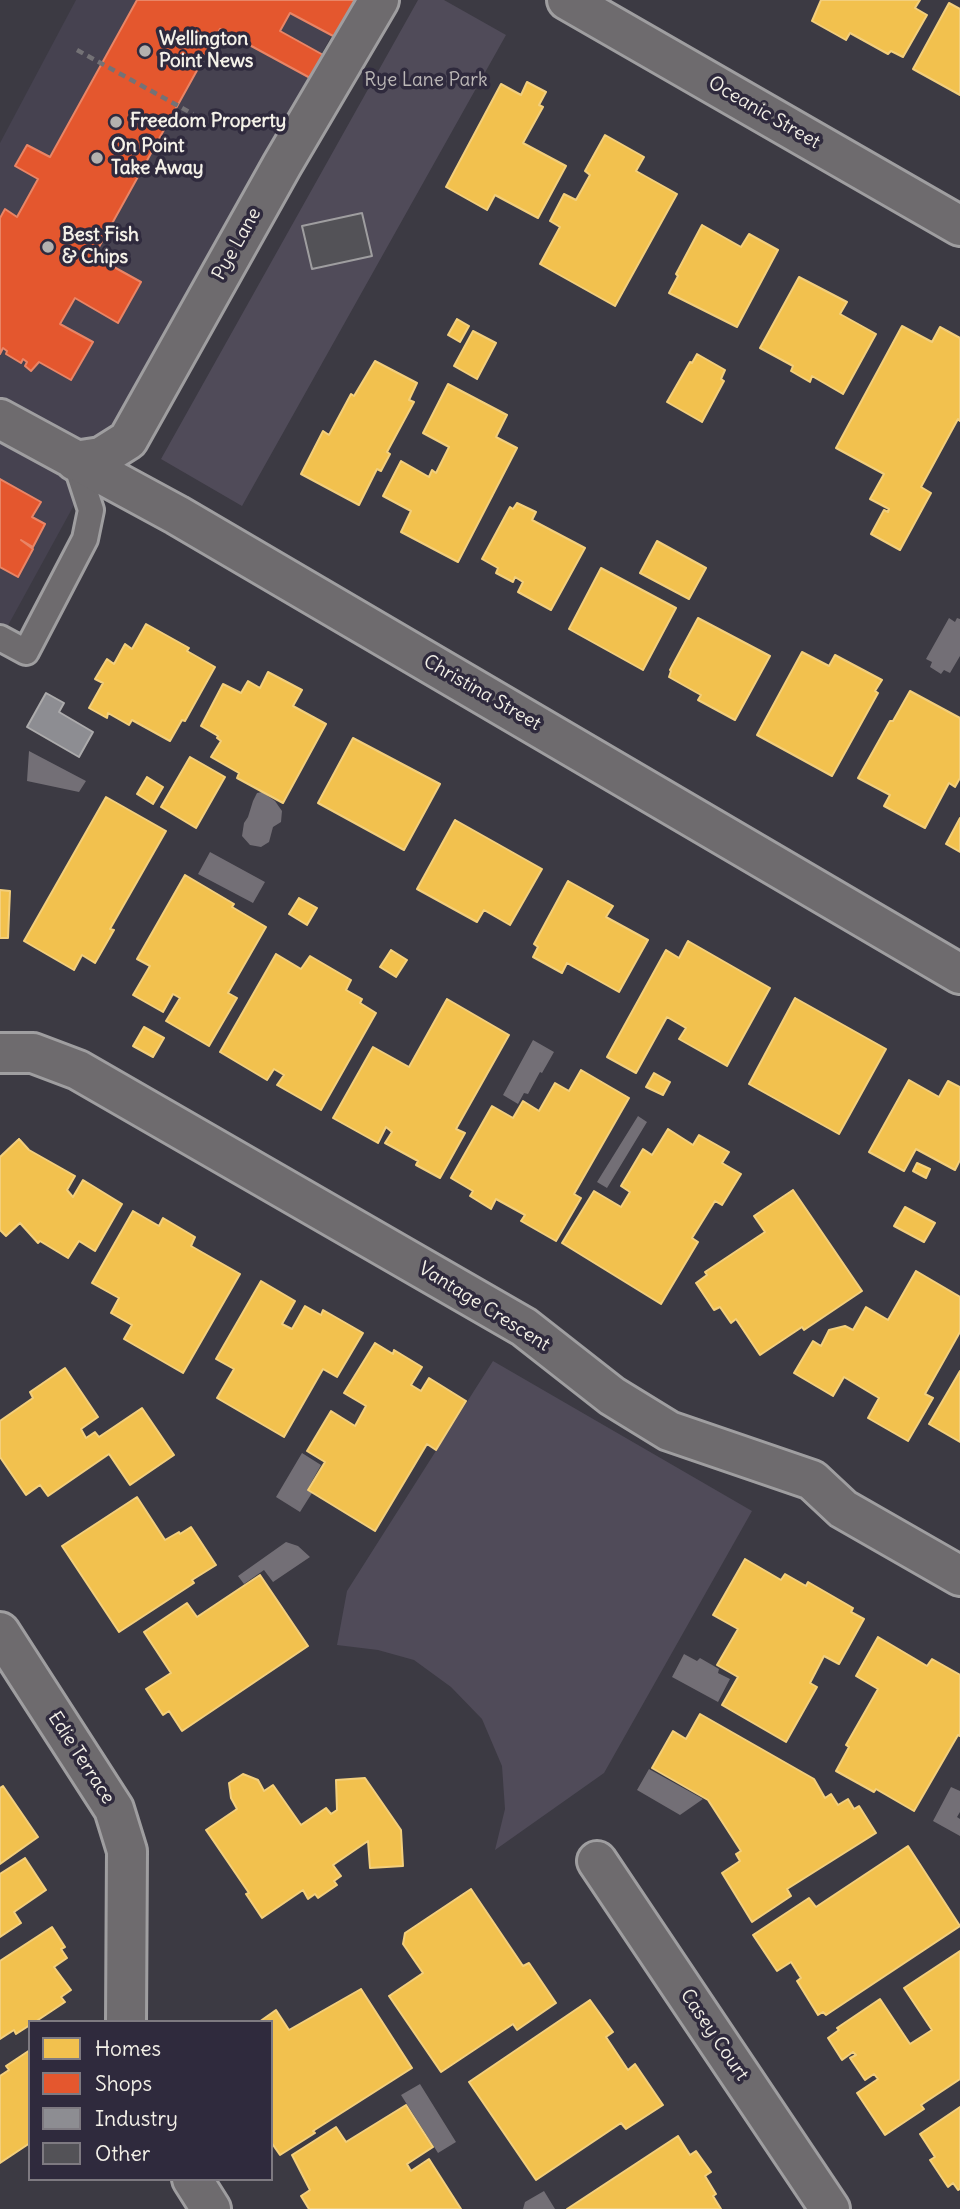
<!DOCTYPE html>
<style>
body{margin:0}
#map{position:relative;width:960px;height:2209px;overflow:hidden;background:#3c3a43;font-family:Delius,sans-serif}
canvas{display:block}
.legend{position:absolute;left:28px;top:2020px;width:245px;height:161px;box-sizing:border-box;background:#2f2a3d;border:2px solid #7e7a81;margin:0;padding:9px 12px;list-style:none;font-size:21px;color:#f4f1e8}
.legend li{display:flex;align-items:center;gap:14px;height:35px}
.legend b{width:35px;border:2px solid #7e7a81}
</style>
<div id="map">
<canvas width="960" height="2209"></canvas>
<ul class="legend">
<li><b style="height:19px;background:#f2c14e"></b>Homes</li>
<li><b style="height:19px;background:#e4572e"></b>Shops</li>
<li><b style="height:19px;background:#8d8d92"></b>Industry</li>
<li><b style="height:19px;background:#535257"></b>Other</li>
</ul>
</div>
<script>
const c = document.querySelector('canvas').getContext('2d');
c.lineJoin = 'round';
function paint(path, color) {
  c.fillStyle = color;
  c.fill(path, 'evenodd');
}
function shape(rows) {
  const path = new Path2D();
  for (const r of rows) {
    path.moveTo(r[0], r[1]);
    for (let i = 2; i < r.length; i += 2) path.lineTo(r[i], r[i + 1]);
  }
  return path;
}
function trace(path, color, width, dash) {
  c.strokeStyle = color;
  c.lineWidth = width;
  c.lineCap = dash ? 'butt' : 'round';
  c.setLineDash(dash || []);
  c.stroke(path);
}
function label(font, color, halo, rows, align = 'center') {
  c.font = font + ' Delius,sans-serif';
  c.lineWidth = 7;
  c.setLineDash([]);
  c.textBaseline = 'middle';
  c.strokeStyle = halo;
  c.fillStyle = color;
  for (const [text, x, y, turn = 0] of rows) {
    c.save();
    c.translate(x, y);
    c.rotate((+turn || 0) * Math.PI / 180);
    c.textAlign = isNaN(turn) ? turn : align;
    if (halo) c.strokeText(text, 0, 0);
    c.fillText(text, 0, 0);
    c.restore();
  }
}
const built = shape([
 [76,0,351,0,0,640,0,143]
]);
const green = shape([
 [418,0,444,0,506,35,242,506,161,459],
 [493,1361,752,1511,604,1773,495,1850,505,1809,502,1766,482,1719,451,1687,414,1660,378,1650,337,1645,347,1591]
]);
const water = shape([
 [949,618,955,622,957,618,960,619,960,656,950,673,944,670,941,674,930,667,932,662,926,659],
 [29,751,86,781,79,792,27,781],
 [262,792,275,801,282,811,281,822,273,827,269,842,261,847,250,845,242,836,244,823,248,817,253,801,257,793],
 [210,852,265,882,253,903,198,874],
 [533,1040,554,1052,542,1073,540,1072,528,1094,524,1093,518,1104,503,1095],
 [638,1116,647,1122,607,1188,597,1182],
 [302,1453,321,1465,307,1490,312,1493,300,1512,276,1497],
 [286,1542,298,1546,310,1557,273,1582,264,1570,244,1584,238,1576],
 [684,1654,697,1661,700,1658,719,1669,718,1673,730,1679,718,1702,672,1677],
 [649,1769,703,1799,680,1815,637,1790],
 [951,1787,960,1791,960,1812,957,1817,960,1819,960,1836,933,1821],
 [420,2084,456,2142,438,2153,401,2095],
 [544,2191,555,2209,523,2209,525,2202]
]);
const homes = shape([
 [821,0,920,0,915,8,927,15,903,57,891,51,888,54,850,33,846,40,812,21,821,0],
 [949,3,960,9,960,95,913,69,949,3],
 [527,82,546,92,539,105,543,107,523,143,566,166,538,218,495,195,487,210,446,187,501,84,521,95,527,82],
 [605,135,644,157,636,171,677,194,615,306,540,264,560,227,550,221,564,194,576,200,590,175,585,171,605,135],
 [702,225,741,247,749,234,778,250,737,327,669,293,678,276,676,274,702,225],
 [799,277,847,302,840,314,876,334,843,394,812,376,810,382,791,371,793,366,760,348,799,277],
 [457,319,469,326,460,342,448,335,457,319],
 [902,326,932,342,940,327,960,338,960,421,958,419,921,487,931,493,900,550,871,534,884,510,888,512,889,509,870,499,884,474,836,448,902,326],
 [473,331,496,343,477,379,454,366,473,331],
 [697,354,725,370,721,379,724,381,702,422,667,402,690,362,692,363,697,354],
 [375,361,417,383,409,400,414,402,387,452,390,454,381,471,377,469,359,505,301,474,323,431,329,435,351,394,354,396,375,361],
 [448,384,507,415,496,437,517,448,458,562,401,532,411,511,383,496,401,461,429,477,432,470,436,473,449,447,423,433,448,384],
 [517,503,536,512,532,520,585,548,551,610,518,592,523,582,515,577,513,582,496,573,498,568,482,559,510,507,513,509,517,503],
 [657,541,706,568,689,599,640,573,657,541],
 [601,568,676,608,643,670,569,629,601,568],
 [698,618,770,656,735,720,698,700,701,695,669,677,671,671,670,670,698,618],
 [146,624,189,648,187,651,215,667,185,721,182,720,170,741,132,720,129,725,108,713,107,718,89,708,103,683,95,679,107,659,114,664,125,644,132,649,146,624],
 [802,652,829,666,835,655,882,680,875,691,878,693,832,776,757,735,802,652],
 [268,672,302,690,293,706,326,724,283,803,237,778,239,773,211,757,221,741,217,738,218,736,201,726,223,684,241,693,248,681,260,688,268,672],
 [910,691,960,718,960,778,955,787,949,783,925,828,884,806,890,795,858,778,890,721,893,721,910,691],
 [353,738,440,784,404,850,318,803,353,738],
 [190,757,225,777,196,828,161,807,190,757],
 [147,777,163,787,153,804,137,794,147,777],
 [106,797,166,831,110,929,114,930,95,963,82,955,74,970,24,941,106,797],
 [960,818,960,852,946,844,960,818],
 [455,820,542,869,510,925,484,910,477,922,417,889,455,820],
 [185,875,234,904,232,907,266,927,228,993,237,998,209,1046,166,1021,180,998,173,994,163,1012,133,995,150,966,137,959,185,875],
 [568,881,613,906,606,917,648,940,619,992,567,963,562,973,533,957,538,947,534,944,568,881],
 [0,890,10,891,8,938,0,938,0,890],
 [299,898,317,908,307,925,289,914,299,898],
 [688,941,770,988,727,1066,679,1039,686,1028,667,1017,636,1073,607,1057,666,950,679,958,688,941],
 [391,950,407,960,396,977,380,967,391,950],
 [276,954,301,969,310,956,351,980,346,990,362,999,360,1003,376,1013,321,1110,277,1085,284,1075,274,1069,267,1080,220,1052,276,954],
 [795,998,886,1049,839,1134,749,1084,795,998],
 [447,999,509,1035,456,1129,465,1133,440,1178,416,1165,418,1161,385,1143,392,1132,386,1127,378,1143,333,1118,373,1047,409,1067,447,999],
 [144,1027,164,1038,153,1057,133,1046,144,1027],
 [581,1070,629,1098,574,1194,581,1198,556,1241,521,1221,525,1215,496,1199,491,1209,470,1196,473,1191,451,1178,492,1106,513,1118,523,1101,539,1111,555,1083,569,1091,581,1070],
 [654,1073,670,1082,663,1095,646,1087,654,1073],
 [909,1080,939,1097,948,1081,960,1087,960,1160,955,1170,916,1149,904,1171,869,1152,909,1080],
 [668,1129,693,1145,699,1135,729,1152,722,1163,741,1174,722,1205,715,1201,692,1238,698,1242,661,1304,562,1243,594,1191,621,1207,630,1192,621,1186,643,1149,652,1155,668,1129],
 [19,1139,29,1150,75,1176,67,1190,73,1197,83,1180,122,1204,95,1251,79,1241,68,1258,40,1241,38,1243,20,1223,6,1236,0,1230,0,1157,19,1139],
 [917,1163,930,1169,926,1178,913,1171,917,1163],
 [793,1190,862,1291,804,1330,802,1327,760,1355,736,1319,731,1323,720,1307,714,1310,696,1283,707,1275,705,1272,765,1232,754,1216,793,1190],
 [905,1207,935,1223,924,1242,894,1226,905,1207],
 [133,1211,159,1226,163,1218,195,1237,191,1246,240,1274,183,1373,124,1339,132,1325,111,1313,119,1298,92,1283,133,1211],
 [916,1271,960,1297,960,1332,925,1394,933,1398,908,1441,868,1418,879,1398,844,1377,833,1396,794,1373,813,1341,821,1346,829,1330,845,1326,853,1330,866,1307,888,1320,916,1271],
 [261,1281,295,1301,282,1324,292,1329,305,1306,321,1315,323,1310,363,1333,337,1377,323,1369,284,1437,217,1398,234,1369,216,1359,261,1281],
 [375,1343,393,1354,394,1350,422,1367,411,1385,421,1391,429,1378,466,1401,436,1450,427,1444,375,1531,308,1490,325,1462,307,1451,331,1411,355,1426,366,1406,344,1393,375,1343],
 [65,1368,98,1417,81,1429,86,1438,95,1432,99,1437,142,1408,174,1455,130,1485,109,1454,48,1496,40,1485,26,1495,0,1457,0,1421,33,1398,30,1392,65,1368],
 [960,1371,960,1442,929,1424,960,1371],
 [137,1497,165,1540,179,1532,180,1534,191,1527,216,1565,192,1580,194,1583,119,1632,62,1546,137,1497],
 [745,1559,781,1580,785,1574,806,1586,808,1582,853,1608,851,1612,864,1619,839,1664,824,1656,810,1683,817,1687,786,1742,722,1705,738,1677,717,1665,738,1629,713,1615,745,1559],
 [260,1575,308,1646,182,1731,169,1711,163,1715,146,1689,171,1673,144,1632,187,1603,197,1617,260,1575],
 [878,1637,927,1666,932,1659,960,1675,960,1736,958,1735,914,1811,876,1789,874,1792,836,1771,849,1747,846,1745,878,1689,856,1676,878,1637],
 [700,1714,814,1779,825,1798,831,1794,838,1805,848,1799,854,1809,859,1806,876,1833,787,1889,791,1896,752,1922,722,1873,740,1861,736,1854,741,1851,708,1800,652,1768,673,1731,686,1739,700,1714],
 [243,1774,258,1780,264,1791,273,1785,301,1825,326,1808,331,1814,337,1810,336,1780,365,1778,401,1830,403,1866,370,1868,368,1841,333,1865,341,1876,334,1881,337,1885,318,1898,315,1894,308,1899,303,1890,262,1918,246,1894,249,1893,206,1830,237,1809,231,1798,229,1783,243,1774],
 [3,1786,38,1837,0,1864,0,1788,3,1786],
 [908,1846,960,1926,826,2015,823,2012,818,2015,797,1981,801,1978,791,1962,777,1971,753,1935,809,1898,816,1907,908,1846],
 [25,1858,46,1890,14,1912,21,1923,0,1937,0,1874,25,1858],
 [471,1889,523,1966,529,1963,556,2003,517,2030,513,2024,441,2072,389,1996,423,1973,403,1944,405,1933,471,1889],
 [52,1927,65,1947,61,1949,67,1958,54,1967,71,1990,61,1997,65,2002,35,2022,30,2022,30,2025,16,2034,14,2030,0,2039,0,1961,52,1927],
 [960,1951,960,2079,921,2105,924,2109,885,2135,857,2093,878,2079,874,2074,865,2080,850,2058,856,2055,853,2052,842,2060,828,2038,839,2030,837,2028,880,1999,910,2044,932,2030,904,1988,960,1951],
 [361,1989,412,2068,313,2131,315,2133,280,2155,271,2142,271,2022,259,2022,276,2010,289,2030,361,1989],
 [590,2000,613,2032,606,2037,628,2070,635,2064,663,2105,626,2129,621,2123,536,2180,469,2082,590,2000],
 [30,2050,30,2143,0,2163,0,2076,9,2070,6,2066,30,2050],
 [406,2105,433,2147,407,2164,411,2171,429,2159,461,2209,309,2209,301,2196,310,2190,292,2155,336,2127,346,2142,406,2105],
 [960,2107,960,2189,958,2190,953,2183,948,2187,930,2160,935,2157,920,2134,960,2107],
 [678,2136,690,2155,696,2151,711,2172,705,2176,716,2194,713,2196,721,2209,567,2209,678,2136]
]);
const shops = shape([
 [137,0,355,0,335,37,290,13,280,31,325,56,312,79,220,29,94,256,141,282,118,323,75,298,60,324,93,342,71,380,39,362,31,371,25,366,27,362,23,359,21,363,6,354,7,351,3,348,0,354,0,218,5,209,17,217,38,179,15,166,27,145,50,157,137,0],
 [0,479,41,502,32,517,45,524,33,547,21,540,33,549,18,577,0,567,0,479]
]);
const industry = shape([
 [46,693,64,703,59,712,93,732,79,757,27,727,46,693]
]);
const building = shape([
 [362,213,372,256,312,269,302,226,362,213]
]);
const path = shape([
 [77,50,193,114]
]);
const service = shape([
 [0,638,26,652,85,539,91,510,75,461]
]);
const minor = shape([
 [567,0,960,226],
 [0,419,177,515,960,974],
 [75,461,101,457,128,440,282,165,379,0],
 [0,1053,33,1053,78,1070,524,1327,612,1396,669,1431,812,1480,843,1509,960,1576],
 [0,1632,114,1809,127,1851,126,2022],
 [597,1861,830,2209],
 [192,2179,211,2209]
]);
const markers = [
 [145,51,7,"#b4b1ae"],
 [116,122,7,"#b4b1ae"],
 [97,158,7,"#b4b1ae"],
 [48,247,7,"#b4b1ae"]
];
const poiNames = [
 ["Wellington",159,40],
 ["Point News",159,62],
 ["Freedom Property",130,122],
 ["On Point",111,147],
 ["Take Away",111,169],
 ["Best Fish",62,236],
 ["& Chips",62,258]
];
const parkNames = [
 ["Rye Lane Park",426,81]
];
const streetNames = [
 ["Oceanic Street",764,113,30],
 ["Pye Lane",237,244,-61],
 ["Christina Street",482,693,30],
 ["Vantage Crescent",484,1307,32],
 ["Edie Terrace",81,1758,57],
 ["Casey Court",714,2035,56]
];
paint(built, '#464250');
paint(green, '#504b59');
paint(water, '#736f76');
paint(homes, '#f2c14e');
trace(homes, '#f3cf7c', 2);
paint(shops, '#e4572e');
trace(shops, '#e98566', 2);
paint(industry, '#8d8d92');
trace(industry, '#acabac', 2);
paint(building, '#535257');
trace(building, '#9f9ea0', 2);
trace(service, '#9f9ea0', 30);
trace(minor, '#9f9ea0', 44);
trace(path, '#747276', 4.5, [7, 5]);
trace(service, '#6e6b6e', 24);
trace(minor, '#6e6b6e', 38);
for (const [x, y, r, color] of markers) {
  const dot = new Path2D();
  dot.arc(x, y, r, 0, 2 * Math.PI);
  c.fillStyle = color;
  c.fill(dot);
  trace(dot, '#2f2a3d', 2.5);
}
label('bold 19px', '#f4f1e8', '#2f2a3d', poiNames, 'left');
label('19px', '#bcb8b7', '#2f2a3d', parkNames);
label('19px', '#f4f1e8', '#2f2a3d', streetNames);
</script>
